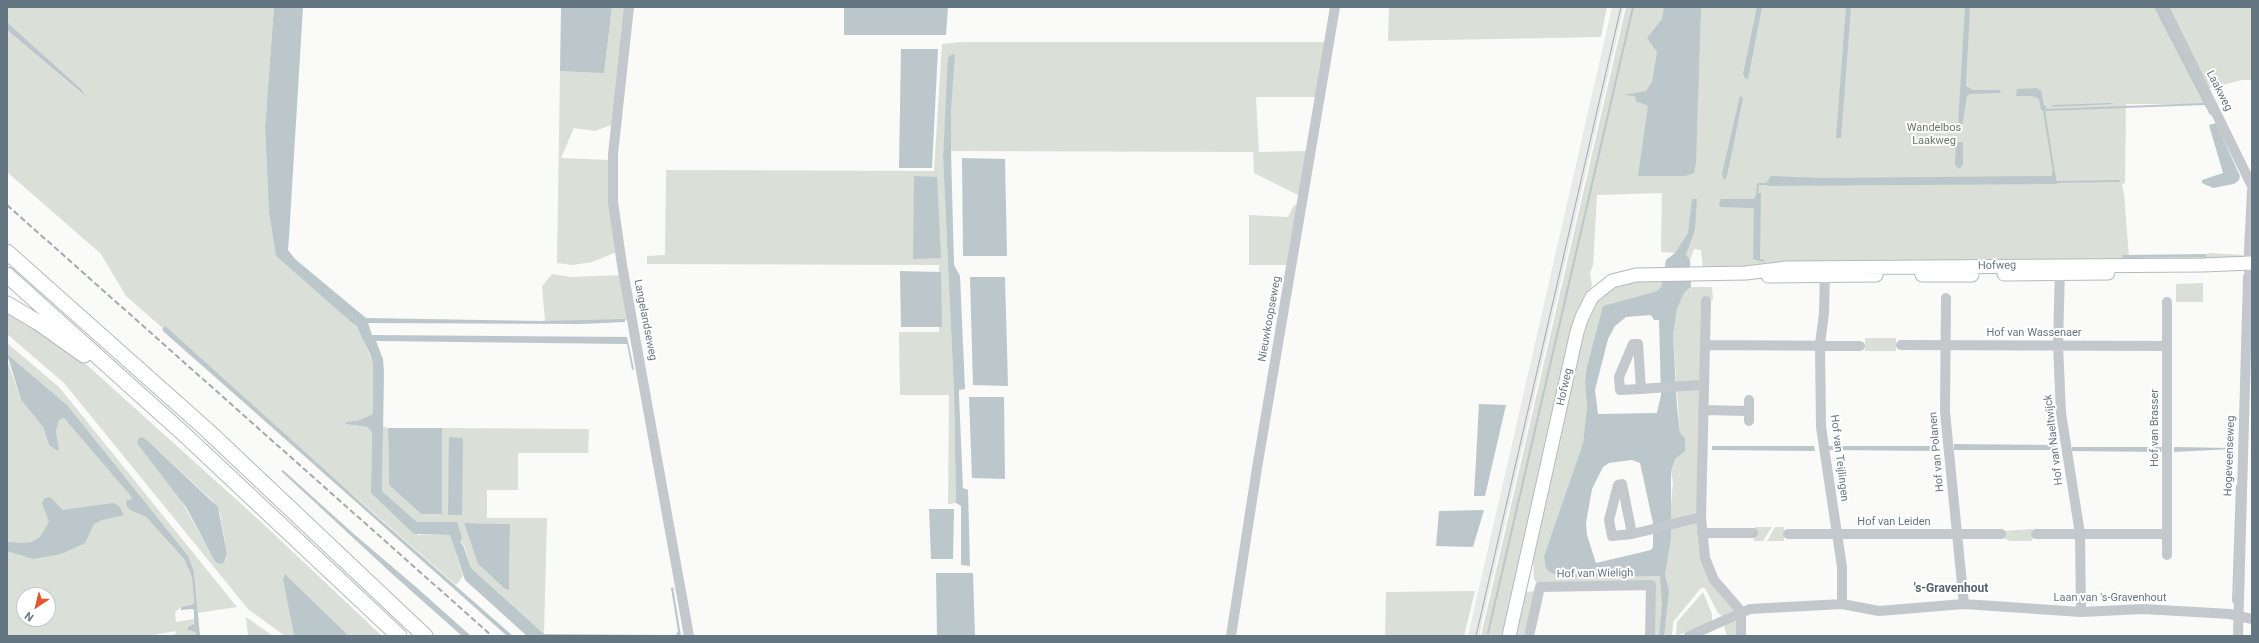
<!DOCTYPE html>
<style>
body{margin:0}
#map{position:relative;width:2259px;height:643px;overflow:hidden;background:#fafaf8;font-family:Roboto,sans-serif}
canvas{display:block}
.frame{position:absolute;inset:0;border:8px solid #657683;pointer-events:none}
.north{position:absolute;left:16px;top:587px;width:40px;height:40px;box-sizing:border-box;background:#fff;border:1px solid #c1c8cd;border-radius:50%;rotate:215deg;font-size:11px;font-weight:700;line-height:16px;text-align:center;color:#657683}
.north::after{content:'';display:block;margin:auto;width:14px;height:18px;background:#e4572e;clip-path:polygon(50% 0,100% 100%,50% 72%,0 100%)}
</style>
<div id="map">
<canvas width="2259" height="643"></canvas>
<div class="frame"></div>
<div class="north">N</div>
</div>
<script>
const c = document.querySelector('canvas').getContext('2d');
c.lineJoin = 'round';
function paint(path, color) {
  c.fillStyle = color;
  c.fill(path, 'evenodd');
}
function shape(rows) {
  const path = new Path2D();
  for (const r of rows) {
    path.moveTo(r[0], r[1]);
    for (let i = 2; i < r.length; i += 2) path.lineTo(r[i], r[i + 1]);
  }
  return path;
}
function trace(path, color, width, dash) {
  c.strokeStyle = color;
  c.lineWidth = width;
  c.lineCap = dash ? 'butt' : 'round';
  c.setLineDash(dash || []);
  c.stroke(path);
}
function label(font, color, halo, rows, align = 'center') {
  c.font = font + ' Roboto,sans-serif';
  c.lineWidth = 4;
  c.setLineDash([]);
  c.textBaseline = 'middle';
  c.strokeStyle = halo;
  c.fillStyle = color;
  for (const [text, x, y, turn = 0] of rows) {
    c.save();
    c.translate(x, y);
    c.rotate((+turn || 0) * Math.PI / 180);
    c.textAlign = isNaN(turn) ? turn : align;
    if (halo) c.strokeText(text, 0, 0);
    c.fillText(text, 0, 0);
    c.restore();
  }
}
const built = shape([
 [1612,7,1624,7,1479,636,1468,636]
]);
const green = shape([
 [7,7,274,7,265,128,269,213,276,256,350,320,361,333,373,364,373,415,360,420,346,422,345,424,367,427,372,432,371,493,418,535,450,535,463,576,456,585,126,296,101,254,7,172,7,30,83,95,81,89,7,22],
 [612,7,626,7,614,124,595,131,574,128,561,158,611,160,608,184,609,204,617,252,592,262,572,265,557,263,560,71,604,72],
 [1389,7,1607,7,1601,37,1388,41],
 [1626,7,2252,7,2252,80,2242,80,2199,91,2205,104,2126,104,2125,183,2122,184,2124,194,2129,258,2206,257,2206,254,2210,253,2243,255,2243,258,1703,269,1701,250,1694,249,1690,260,1686,255,1688,249,1675,253,1661,252,1662,193,1597,195,1593,265,1590,273,1592,286,1577,311,1562,368,1505,636,1481,636],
 [962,42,1326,42,1316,97,1256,97,1259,152,1308,151,1300,196,1254,173,1253,152,951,151,949,56,943,157,954,393,956,503,948,504,949,395,900,395,899,332,939,332,939,265,647,264,647,256,665,255,666,170,934,171,942,44],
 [1294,205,1299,206,1288,265,1249,265,1249,215,1288,217],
 [552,274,571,277,621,275,628,320,545,321,542,286],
 [1662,279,1661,287,1657,291,1603,306,1585,382,1587,407,1583,443,1544,556,1665,575,1673,482,1671,471,1680,433,1673,335,1677,309,1684,293,1691,287,1712,287,1713,300,1705,299,1700,548,1733,605,1738,636,1727,636,1721,615,1718,613,1705,588,1701,588,1673,622,1672,636,1653,636,1654,583,1538,585,1534,579,1533,559,1539,525,1580,336,1597,300,1613,286,1629,281],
 [2203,283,2203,302,2176,302,2176,284],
 [7,307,68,348,259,520,382,636,349,636,287,576,283,580,294,636,285,636,248,609,64,383,7,334],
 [149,442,213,501,220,513,227,554,226,561,214,560],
 [1865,338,1896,338,1896,351,1865,351],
 [7,343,59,387,237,607,198,613,194,572,67,405,7,354],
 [7,360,21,400,43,427,49,445,59,449,56,431,59,420,64,418,125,489,132,499,132,511,146,517,184,559,192,577,194,604,181,607,175,612,176,622,194,619,193,625,188,627,188,629,196,632,196,636,166,636,176,634,175,631,149,636,7,636],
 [24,595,48,595,48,619,24,619],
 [383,426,388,428,389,485,421,514,442,514,442,428,589,429,588,453,518,453,518,490,487,490,487,518,547,518,544,634,471,568,464,545,460,542,457,522,417,522,382,491],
 [464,523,510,524,509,590,505,589,478,564],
 [1755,527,1772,527,1763,541,1754,541],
 [1775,527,1784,527,1784,541,1767,541],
 [2032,529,2035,535,2031,541,2010,541,2003,538,2004,531],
 [1475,591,1464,636,1385,636,1386,592],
 [1535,591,1524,636,1514,636,1525,592],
 [1703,592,1712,614,1712,622,1676,636,1677,622],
 [246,617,273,636,248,636]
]);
const water = shape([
 [274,7,303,7,289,237,288,250,295,259,366,318,540,321,625,319,625,322,582,324,368,323,372,335,627,337,634,369,632,370,627,344,376,341,383,359,384,372,382,491,417,522,457,522,462,538,460,542,463,545,471,568,544,634,676,635,678,631,671,588,673,587,681,636,527,636,465,580,450,535,414,534,371,493,372,432,367,427,345,424,346,422,360,420,373,414,373,364,370,354,357,327,276,256,269,213,265,128],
 [561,7,612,7,604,73,560,71],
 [844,7,948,7,946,35,844,35],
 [1664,7,1701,7,1696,162,1694,173,1685,176,1638,176,1648,106,1636,101,1635,96,1624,95,1646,91,1652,82,1657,52,1647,38,1662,19],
 [1757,7,1762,7,1748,79,1745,78,1743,74],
 [1846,7,1851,7,1841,138,1836,138],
 [1965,7,1970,7,1966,86,1972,90,2001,90,2000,93,1970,94,1967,96,1962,127,1958,126],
 [2154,7,2161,7,2213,113,2210,115],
 [7,22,81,89,85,96,7,30],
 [901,49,938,49,932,168,899,168],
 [955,54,951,109,951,151,954,265,960,276,965,389,959,390,959,395,963,488,968,490,970,566,961,565,961,506,956,503,954,393,943,157,948,59,949,56],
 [2037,88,2041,91,2044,105,2047,107,2044,110,2041,110,2039,99,2032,96,2016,96,2017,89],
 [1740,96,1743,98,1727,176,1724,180,1722,174],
 [2110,103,2115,104,2052,107,2053,105],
 [2216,123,2240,176,2239,180,2234,184,2213,188,2202,183,2202,180,2223,173,2209,125],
 [1956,142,1963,142,1963,165,1959,169,1955,165],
 [962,158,1005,159,1007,256,963,256],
 [2055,171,2057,184,1768,186,1766,183,1771,176,1821,178,2045,176,2052,176,2052,172],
 [914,176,937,177,941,258,913,259],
 [1757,193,1761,193,1760,259,1764,260,1764,262,1753,259,1754,208,1720,207,1719,203,1721,199,1754,199],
 [1692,199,1697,199,1695,229,1686,255,1690,260,1691,287,1684,293,1677,309,1673,335,1677,407,1680,433,1685,438,1685,451,1675,459,1671,471,1671,537,1665,575,1669,591,1664,636,1659,636,1662,604,1660,576,1566,577,1551,573,1546,568,1544,556,1583,443,1587,407,1585,382,1587,367,1603,306,1657,291,1661,287,1666,260,1675,253,1688,233],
 [1651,315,1654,320,1659,320,1661,395,1657,413,1598,414,1595,390,1608,339,1615,326,1626,317],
 [1632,460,1640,463,1653,523,1653,547,1651,550,1596,563,1587,535,1586,523,1592,489,1603,467,1609,463],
 [2206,254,2206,257,2129,258,2123,258,2122,255],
 [900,271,941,272,942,327,901,327],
 [970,277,1005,277,1008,386,973,385],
 [165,326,375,515,513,636,507,636,240,399,164,332,162,329],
 [7,354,67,405,188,556,194,572,200,636,196,636,196,632,188,630,188,627,194,624,194,610,192,609,181,610,181,607,194,604,192,577,184,559,146,517,132,511,127,507,126,501,132,499,129,494,64,418,59,420,56,431,59,449,58,451,49,445,43,427,21,400],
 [969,397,1004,397,1005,479,972,478],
 [1479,404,1506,405,1485,496,1474,496],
 [388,428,442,428,442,514,421,514,389,485],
 [449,437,463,438,462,515,448,515],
 [139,438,142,437,149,442,218,507,227,554,224,563,219,564,214,560,186,507,137,443],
 [1954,444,2056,445,2056,450,1954,450],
 [1712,446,1814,446,1815,451,1712,450],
 [1829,446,1938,446,1938,451,1829,450],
 [2072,447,2162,447,2161,452,2072,451],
 [2174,447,2230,448,2232,449,2174,452],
 [283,470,355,535,416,587,471,636,462,636,390,572,281,471],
 [2236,485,2238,486,2234,604,2232,601],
 [50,497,63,510,113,503,119,506,124,515,102,520,94,524,85,543,61,554,33,559,7,551,7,542,22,543,32,542,40,537,49,522,42,503,45,498],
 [929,509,954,509,953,559,931,559],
 [1484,510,1473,547,1436,546,1439,511],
 [464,523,510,524,509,590,505,589,478,564],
 [936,573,973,573,975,636,937,636],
 [285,574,287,576,349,636,294,636,283,580]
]);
const stream = shape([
 [2054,173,2044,110,2205,104],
 [2054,182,2119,181],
 [1757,195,1758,184,1768,184],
 [1488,633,1633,7]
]);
const minor = shape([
 [629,7,613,154,613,202,622,265,689,636],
 [2164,7,2252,186],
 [1825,268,1824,313,1820,344,1821,427,1842,567,1842,604],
 [2060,268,2058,345,2061,413,2080,534,2081,612],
 [2248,269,2252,191],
 [1946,298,1945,412,1964,604],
 [1706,301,1701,517,1705,558,1714,580,1741,611,1741,636],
 [1705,345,1860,346],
 [1901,345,2167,346],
 [1641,389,1638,344,1633,344,1619,377,1620,390,1641,389,1683,386,1703,385],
 [1749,400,1749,421],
 [1703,410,1748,411],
 [1702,533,1753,533],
 [1632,534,1622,484,1618,485,1609,520,1612,536,1632,534,1649,530,1701,517],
 [1788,534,2001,534],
 [2036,534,2166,534],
 [2167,555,2167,302],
 [1231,636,1257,468,1335,7],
 [1529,636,1540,587,1651,585,1650,636],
 [1689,636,1750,609,1842,604,1879,611,1964,604,2081,612,2143,609,2230,614,2252,619],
 [2238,636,2248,277]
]);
const major = shape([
 [2004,274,2108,273],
 [1922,275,1972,275],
 [1768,276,1876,275],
 [1509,636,1577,332,1582,317,1592,297,1612,281,1636,275,1746,273,1787,268,2203,265,2252,263]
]);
const highway = shape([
 [7,252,207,430,425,636],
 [7,275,186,436,399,636],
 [7,304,39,323,84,355]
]);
const tram = shape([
 [1476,636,1621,7]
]);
const rail = shape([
 [7,205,492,636]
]);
const streetNames = [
 ["Laakweg",2219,91,63],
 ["Hofweg",1997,266,-1],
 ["Nieuwkoopseweg",1270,319,-80],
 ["Langelandseweg",645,320,79],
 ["Hof van Wassenaer",2034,333],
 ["Hofweg",1565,387,-77],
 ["Hof van Brasser",2155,428,-90],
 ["Hof van Naeltwijck",2054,440,-97],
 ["Hof van Polanen",1937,452,-95],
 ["Hogeveenseweg",2230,456,-88],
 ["Hof van Teijlingen",1839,458,83],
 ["Hof van Leiden",1894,522],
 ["Hof van Wieligh",1595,574,-1],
 ["Laan van 's-Gravenhout",2110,598]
];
const parkNames = [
 ["Wandelbos",1934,128],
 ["Laakweg",1934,141]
];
const neighbourhoodNames = [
 ["'s-Gravenhout",1951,589]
];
paint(built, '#e8e9e9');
paint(green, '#dadfd7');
paint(water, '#bbc7cb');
trace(stream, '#bbc7cb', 2);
trace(major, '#b5babe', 15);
trace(highway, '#b4b9bd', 17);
trace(minor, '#c3c8cc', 10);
trace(major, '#fff', 13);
trace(highway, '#fff', 15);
trace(tram, '#a2aab0', 1);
trace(rail, '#a2aab0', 2, [6, 3]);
label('11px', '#657683', '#fff', streetNames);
label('11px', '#687a64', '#fff', parkNames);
label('bold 12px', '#57646e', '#fff', neighbourhoodNames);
</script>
